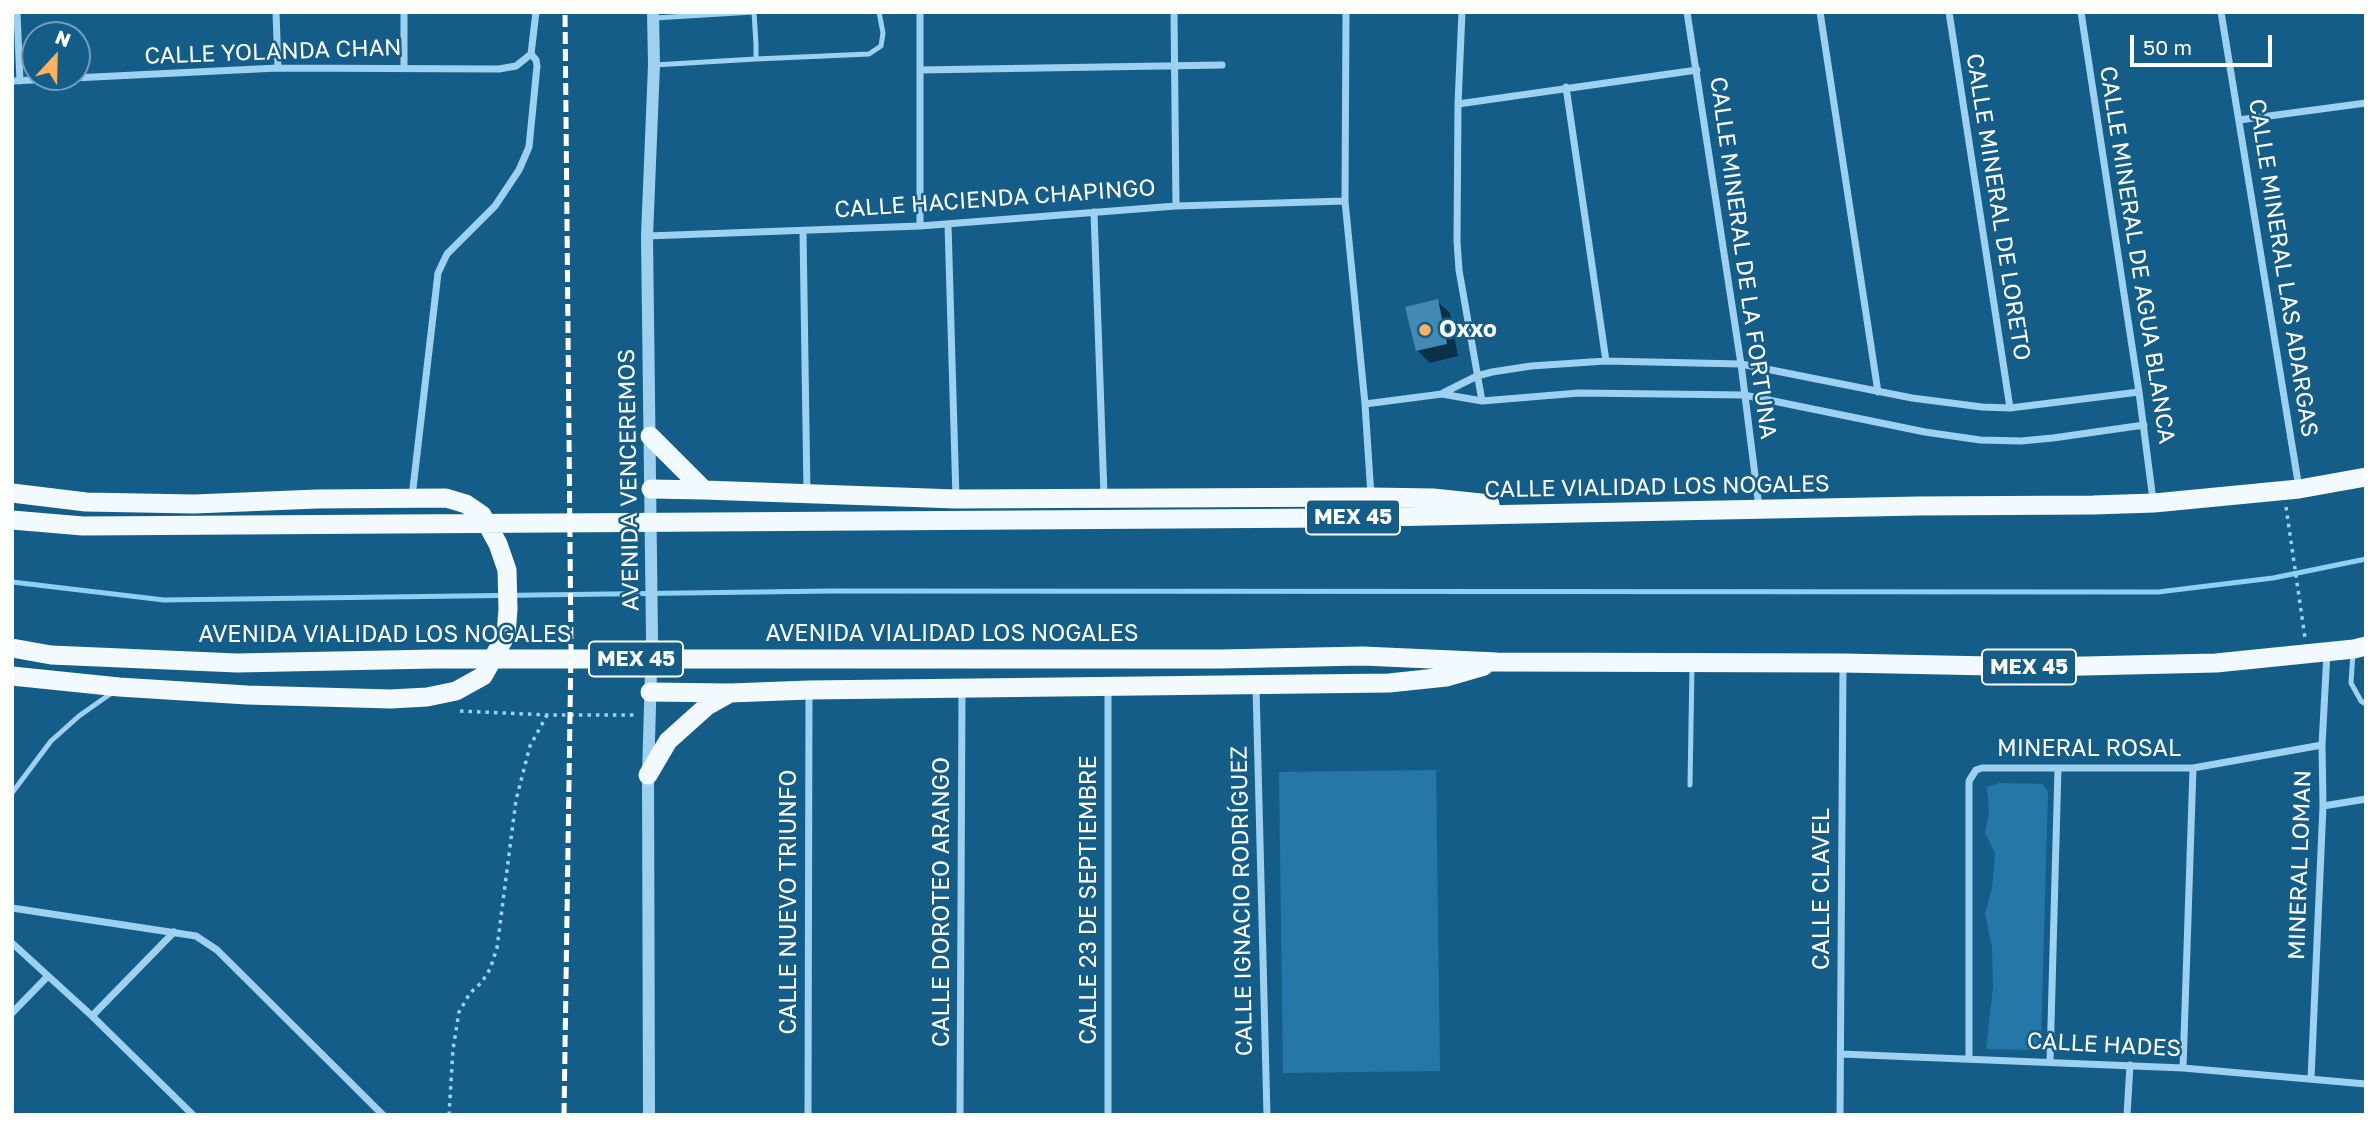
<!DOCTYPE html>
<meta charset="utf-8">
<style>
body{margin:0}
#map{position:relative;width:2378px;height:1127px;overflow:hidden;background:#155d89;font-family:"Golos Text",sans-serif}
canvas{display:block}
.frame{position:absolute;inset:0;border:14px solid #fff;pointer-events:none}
.north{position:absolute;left:21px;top:21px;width:70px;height:70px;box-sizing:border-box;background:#155d89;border:2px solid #739eb8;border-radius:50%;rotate:22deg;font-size:19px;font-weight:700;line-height:28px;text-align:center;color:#fff}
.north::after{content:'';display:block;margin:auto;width:24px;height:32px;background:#ffb25b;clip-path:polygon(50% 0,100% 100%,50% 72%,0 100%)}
.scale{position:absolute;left:2130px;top:35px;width:142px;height:32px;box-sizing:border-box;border:4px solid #fff;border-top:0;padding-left:9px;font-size:21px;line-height:24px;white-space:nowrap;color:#fff;-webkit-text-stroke:5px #155d89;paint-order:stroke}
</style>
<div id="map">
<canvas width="2378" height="1127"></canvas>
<div class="frame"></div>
<div class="north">N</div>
<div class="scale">50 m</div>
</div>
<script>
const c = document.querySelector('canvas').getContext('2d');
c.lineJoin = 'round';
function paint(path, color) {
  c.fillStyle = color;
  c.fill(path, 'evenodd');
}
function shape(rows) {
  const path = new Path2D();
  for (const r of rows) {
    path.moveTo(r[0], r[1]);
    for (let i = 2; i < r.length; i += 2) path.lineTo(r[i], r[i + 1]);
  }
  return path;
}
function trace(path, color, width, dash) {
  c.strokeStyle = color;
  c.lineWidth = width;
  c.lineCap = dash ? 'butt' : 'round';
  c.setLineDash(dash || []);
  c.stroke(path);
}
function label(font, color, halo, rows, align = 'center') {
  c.font = font + ' "Golos Text",sans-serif';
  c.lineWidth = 5;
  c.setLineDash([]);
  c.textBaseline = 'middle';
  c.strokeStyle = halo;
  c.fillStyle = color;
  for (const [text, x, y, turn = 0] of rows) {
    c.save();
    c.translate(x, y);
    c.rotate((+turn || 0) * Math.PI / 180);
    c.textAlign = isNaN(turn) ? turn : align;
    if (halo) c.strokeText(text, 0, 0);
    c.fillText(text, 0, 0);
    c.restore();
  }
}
const green = shape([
 [1436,770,1440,1071,1283,1073,1279,772],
 [1999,783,2043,784,2048,792,2041,1041,2035,1050,1986,1049,1993,988,1992,947,1985,914,1992,888,1995,853,1985,833,1989,813,1987,787]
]);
const shadow = shape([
 [1437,301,1450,313,1458,356,1430,363,1417,350]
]);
const stream = shape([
 [12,582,164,600,832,591,2158,592,2273,578,2366,559]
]);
const building = shape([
 [1438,299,1447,344,1416,351,1405,307]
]);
const path = shape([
 [2286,507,2305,638],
 [460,711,547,715,634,715],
 [449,1115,453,1049,459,1012,470,993,482,982,490,969,497,948,516,800,530,746,547,715]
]);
const service = shape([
 [756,59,869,54,881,46,883,33,879,12],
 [654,65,756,59,756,44,754,12,654,18],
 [2353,652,2351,683,2361,701,2366,704],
 [1690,785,1692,666],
 [12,793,51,741,79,716,113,692]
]);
const minor = shape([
 [17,12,20,81],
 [276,12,278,68],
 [404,12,404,67],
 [1174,12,1176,206],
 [1346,12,1345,201,1365,404,1371,496],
 [1462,12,1458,104,1457,241,1459,270,1482,401],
 [1687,12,1741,364,1759,507],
 [1820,12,1878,392],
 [1949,12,2010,408],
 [2081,12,2139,392,2153,500],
 [2221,12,2299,488],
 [531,54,536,12],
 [920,70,1222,65],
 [12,81,278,68,499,69,516,66,531,54],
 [1566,87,1606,361],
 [1458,104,1697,70],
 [2239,120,2366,103],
 [1094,212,1104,495],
 [948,224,956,498],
 [920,226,920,12],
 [803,231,807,493],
 [647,236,920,226,1176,206,1345,201],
 [1443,393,1477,376,1492,372,1531,366,1606,361,1741,364,1912,398,1982,407,2010,408,2139,392],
 [1365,404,1442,394,1482,401,1579,393,1744,395,1925,432,1980,440,2021,441,2053,438,2144,425],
 [412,497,438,273,447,254,495,206,519,170,529,147,537,66,536,60,531,54],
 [1256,687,1267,1115],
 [2323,806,2366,799],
 [12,908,196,936,217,950,383,1115],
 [12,943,92,1016,193,1115],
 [12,1013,47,977],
 [92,1016,174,932],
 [1841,1054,2183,1068,2366,1084],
 [1969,1059,1969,781,1976,770,1982,768,2193,768,2322,745],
 [2050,1061,2058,768],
 [2183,1068,2193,768],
 [2311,1079,2323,806,2322,745,2327,653],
 [808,1115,809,691],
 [960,1115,962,691],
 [1108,1115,1108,688],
 [1840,1115,1843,664],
 [2127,1115,2130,1065]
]);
const tertiary = shape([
 [649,1115,648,775,652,637,647,236,654,65,653,12]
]);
const trunk = shape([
 [650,436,704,490,956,499,1371,497,1433,498,1490,504],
 [651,489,704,490],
 [12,493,86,502,194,504,317,499,446,498,466,504,482,515,498,544,507,570,508,609,506,635,483,676,456,691,427,697,391,699,247,695,119,687,12,676],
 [12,520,83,526,1332,518,1918,506,2093,505,2154,503,2299,489,2366,477],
 [12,648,51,655,237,663,434,659,1220,659,1363,656,1497,662,1843,663,2041,667,2216,663,2354,649,2366,646],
 [650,692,729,693],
 [648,775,668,741,707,706,730,693,809,690,1389,683,1446,677,1484,666]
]);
const rail = shape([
 [564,1115,571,649,565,12]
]);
const markers = [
 [1425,330,7,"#ffb25b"]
];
const shields = [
 [1353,517,94],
 [636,659,94],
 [2029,667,94]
];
const shieldNames = [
 ["MEX 45",1353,517],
 ["MEX 45",636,659],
 ["MEX 45",2029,667]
];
const streetNames = [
 ["CALLE YOLANDA CHAN",273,52,-2],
 ["CALLE HACIENDA CHAPINGO",995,199,-4],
 ["CALLE MINERAL DE LORETO",1998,207,81],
 ["CALLE MINERAL DE AGUA BLANCA",2137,255,81],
 ["CALLE MINERAL DE LA FORTUNA",1743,258,82],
 ["CALLE MINERAL LAS ADARGAS",2283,268,81],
 ["AVENIDA VENCEREMOS",629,480,-91],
 ["CALLE VIALIDAD LOS NOGALES",1657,487,-1],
 ["AVENIDA VIALIDAD LOS NOGALES",952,634],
 ["AVENIDA VIALIDAD LOS NOGALES",385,635],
 ["MINERAL ROSAL",2089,749],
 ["MINERAL LOMAN",2300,865,-88],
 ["CALLE CLAVEL",1822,889,-90],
 ["CALLE 23 DE SEPTIEMBRE",1089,900,-90],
 ["CALLE IGNACIO RODRÍGUEZ",1242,901,-91],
 ["CALLE NUEVO TRIUNFO",789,902,-90],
 ["CALLE DOROTEO ARANGO",942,902,-90],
 ["CALLE HADES",2104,1045,3]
];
const poiNames = [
 ["Oxxo",1439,330]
];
paint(green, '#2477a7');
paint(shadow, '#0007');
trace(stream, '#8fcff2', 5);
paint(building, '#4289b4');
trace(path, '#9dd1ef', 3.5, [3.5, 5]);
trace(service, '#9dd1ef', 5);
trace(minor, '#9dd1ef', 7);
trace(tertiary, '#9dd1ef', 12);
trace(trunk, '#f2faff', 19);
trace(rail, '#fff', 5, [12, 5]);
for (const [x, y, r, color] of markers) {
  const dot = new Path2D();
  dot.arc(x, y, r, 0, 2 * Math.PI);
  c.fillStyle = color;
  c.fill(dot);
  trace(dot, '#155d89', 2.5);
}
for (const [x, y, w] of shields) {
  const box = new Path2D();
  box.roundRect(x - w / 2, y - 17.5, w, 35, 5);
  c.fillStyle = '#155d89';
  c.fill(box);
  trace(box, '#fff', 2);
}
label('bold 21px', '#fff', null, shieldNames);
label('23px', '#fff', '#155d89', streetNames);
label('bold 23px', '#fff', '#155d89', poiNames, 'left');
</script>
